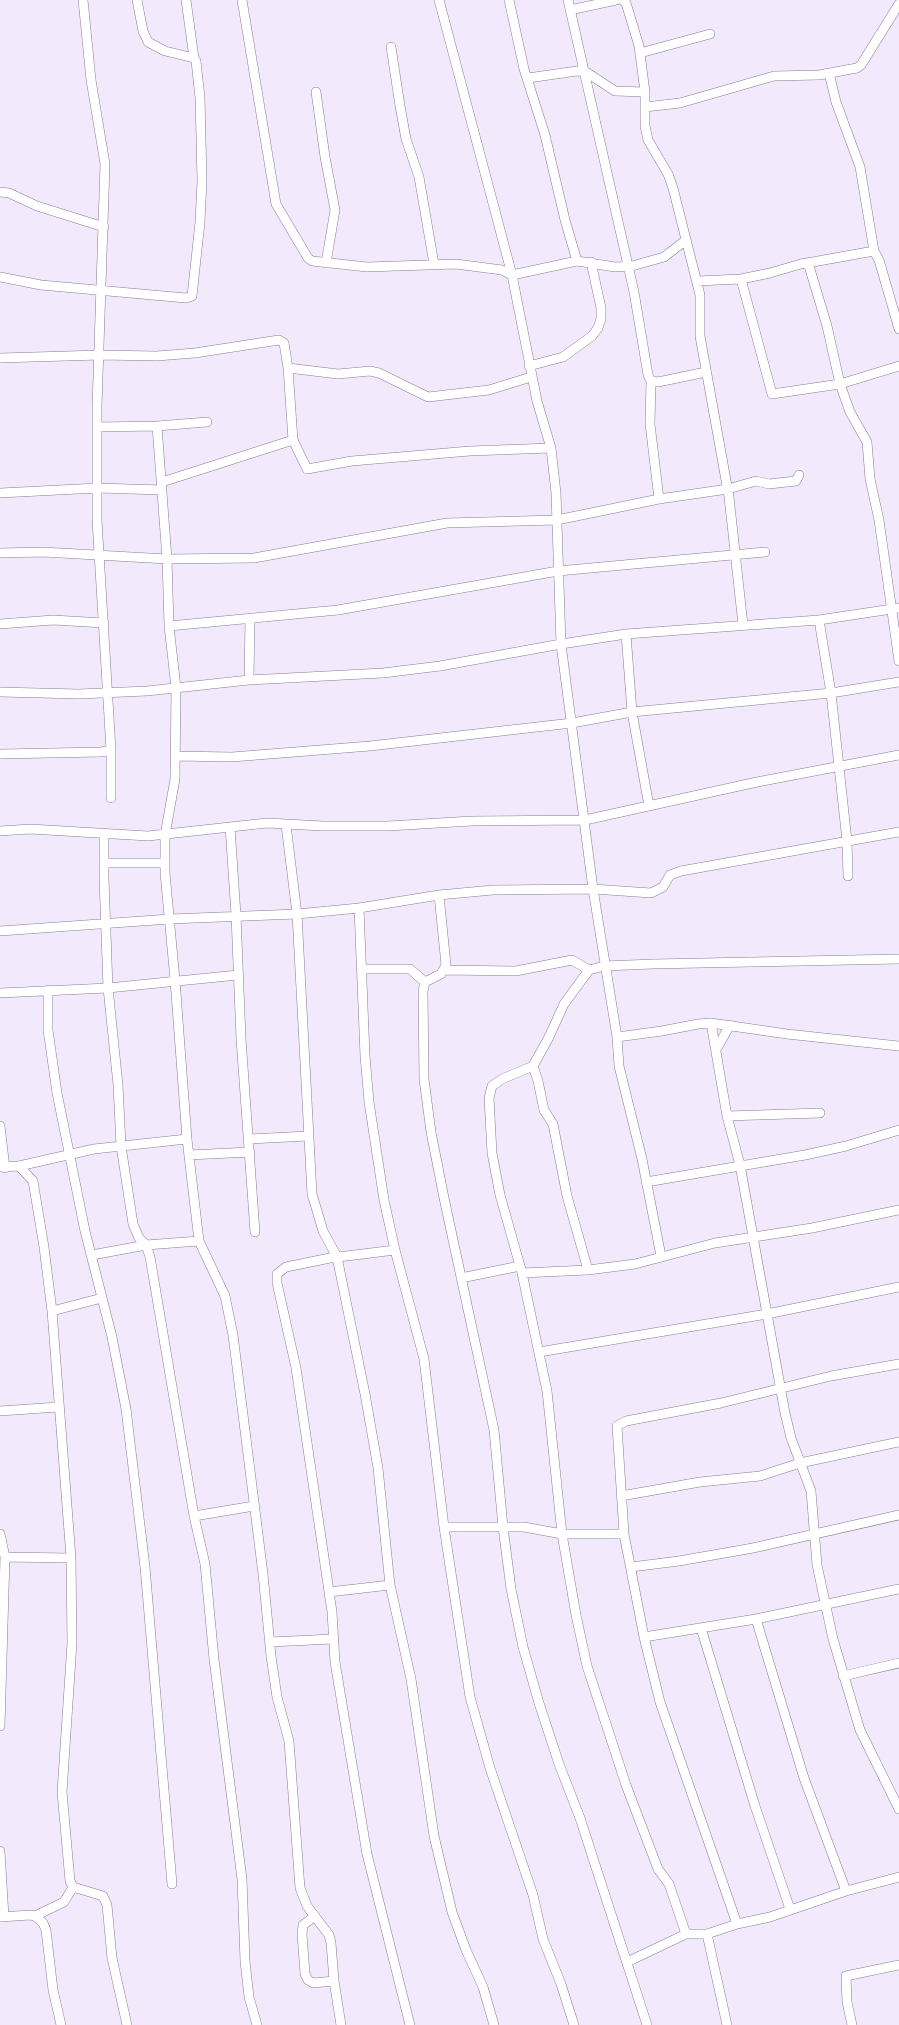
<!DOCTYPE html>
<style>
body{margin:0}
canvas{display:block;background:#f2eafc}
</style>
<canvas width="899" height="2025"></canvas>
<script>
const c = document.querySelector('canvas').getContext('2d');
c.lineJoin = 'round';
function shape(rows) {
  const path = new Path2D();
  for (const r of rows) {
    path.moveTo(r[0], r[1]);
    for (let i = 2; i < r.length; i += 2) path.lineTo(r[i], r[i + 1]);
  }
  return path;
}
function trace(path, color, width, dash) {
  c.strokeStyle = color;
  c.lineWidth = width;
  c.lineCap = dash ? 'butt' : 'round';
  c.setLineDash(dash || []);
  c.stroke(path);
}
const street = shape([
 [83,0,91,80,105,164,97,407,97,520,111,750,111,798],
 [186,0,194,58],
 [242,0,276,204,308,258,312,261,367,267,456,264,502,270,512,275,577,261,615,267,632,266,664,257,686,240],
 [439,0,512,275,537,401,551,448,556,493,561,644,593,889,617,1037,619,1066,642,1159,661,1256],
 [509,0,524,69,545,135,565,220,577,261],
 [568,0,634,292,648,375,651,381,658,382,706,372],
 [622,0,626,3,639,46,645,92,645,126,648,140,668,174,673,188,700,295,700,336,729,497,743,625],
 [570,10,616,0],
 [391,47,400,106,406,139,419,177,434,264],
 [640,53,710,34],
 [829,73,836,102,860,167,874,251,879,260,899,329],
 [528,78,577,71,586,72,615,91,645,92],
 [316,92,325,157,335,210,326,263],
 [645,107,680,103,774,76,819,75,857,68,861,65,899,4],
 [0,192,9,193,37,206,104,227],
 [807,263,874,251],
 [0,277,41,285,186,298,192,296,200,222,202,181,200,98,196,61,194,58,165,51,148,42,143,31,137,0],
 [741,279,772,394,840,384,899,366],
 [697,281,741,279,770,273,804,263,809,266,827,326,840,384,850,412,867,442,870,479,879,520,899,661],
 [0,358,100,355,157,356,195,353,279,340,284,343,288,368,293,440,307,469,352,461,470,451,551,448],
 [529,366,563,357,592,336,598,328,601,319,601,308,591,262],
 [288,368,338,374,370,371,379,373,428,397,489,390,531,377],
 [651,381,650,424,659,499],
 [157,426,167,559,169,626,176,688,175,779,165,835,165,873,175,980,187,1139,199,1241,225,1296,233,1335,263,1574,271,1656,277,1697,289,1741,300,1888,307,1906,329,1935,331,1943,334,1981,341,2025],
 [97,427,157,426,207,422],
 [162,482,293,440],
 [0,493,98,488,162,490],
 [0,553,43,552,167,559,254,558,447,523,557,520,659,499,728,489,756,481,769,484,796,481,799,475],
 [819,620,831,693,847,841,848,876],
 [0,624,53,620,104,623],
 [169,626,338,610,558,571,765,552],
 [626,634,632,712,649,806],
 [249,680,250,618],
 [0,692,79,694,147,691,249,680,383,673,440,666,561,644,626,634,819,620,899,608],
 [0,754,101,752,111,750],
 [176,756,232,757,370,746,572,723,632,712,831,693,899,682],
 [286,825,297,914,312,1194,323,1231,337,1257,365,1394,378,1468,390,1585,411,1679,434,1836,452,1912,466,1950,483,1987,494,2025],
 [230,827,236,915,241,1039,255,1232],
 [0,831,30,829,148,836,267,823,323,826,388,826,472,821,585,820,757,782,899,755],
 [104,835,104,879,108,988,118,1085,121,1146,133,1224,139,1238,146,1245,150,1257,194,1516,205,1564,214,1659,242,1879,245,1961,249,1997,257,2025],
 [104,863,165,863],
 [439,895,446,965,441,974,425,982,423,991,424,1079,431,1132,444,1198,494,1430,503,1527,511,1589,523,1647,539,1703,559,1764,580,1818,647,2025],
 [359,908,365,1056,369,1102,384,1200,395,1250,424,1359,444,1527,470,1697,490,1768,533,1895,543,1939,561,1984,574,2025],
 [0,931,170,919,297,914,359,908,439,895,493,890,593,889,651,893,663,887,670,875,681,871,899,832],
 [362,969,410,969,425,982],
 [444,970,516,971,572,960,589,970,604,966,653,964,899,959],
 [589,970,564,1004,549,1037,533,1066,502,1079,492,1086,489,1098,492,1153,500,1195,522,1273,547,1391,562,1534,576,1615,587,1666,626,1785,658,1869,669,1884,686,1934],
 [48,990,48,1030,57,1093,85,1231,112,1337,126,1409,145,1567,172,1884],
 [0,993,108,988,238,975],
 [711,1023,727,1116,740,1165,785,1413,791,1438,811,1491,817,1565,833,1639,860,1730,899,1809],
 [617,1037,662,1031,698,1024,711,1023,787,1034,899,1046],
 [717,1048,730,1025],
 [533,1066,538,1081,544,1110,553,1124,567,1196,588,1270],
 [727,1116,820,1113],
 [0,1126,5,1168],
 [249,1139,308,1136],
 [189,1155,250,1152],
 [19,1166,33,1181,44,1247,52,1311,71,1558,72,1643,62,1792,70,1881,73,1887,103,1896,107,1905,112,1958,127,2025],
 [0,1167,19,1166,94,1149,187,1139],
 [646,1182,805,1155,846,1146,899,1130],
 [395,1250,330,1258,286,1267,277,1274,277,1283,296,1368,332,1612,335,1662,367,1854,410,2025],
 [92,1255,146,1245,199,1241],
 [522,1273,588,1270,635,1264,715,1243,812,1228,899,1210],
 [461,1278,520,1266],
 [52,1311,102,1298],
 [539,1352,767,1314,899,1287],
 [0,1411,58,1407],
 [621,1496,700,1482,760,1476,800,1463,899,1442],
 [194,1516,254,1506],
 [444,1527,524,1527,562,1534,624,1534],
 [0,1534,5,1557,0,1726],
 [5,1557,71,1558],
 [631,1567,679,1561,753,1548,899,1515],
 [329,1592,390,1585],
 [756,1619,804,1778,846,1891],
 [701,1628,755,1806,790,1909],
 [644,1637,756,1619,899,1589],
 [270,1642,333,1639],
 [843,1676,899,1663],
 [0,1851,4,1917],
 [35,1916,64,1902,73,1887],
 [315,1916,303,1925,302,1934,305,1974,308,1980,313,1983,334,1981],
 [0,1917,30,1915,35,1916,43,1923,46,1930,53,1990,61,2025],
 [737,1924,660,1702,644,1637,624,1534,617,1426,626,1421,721,1403,831,1376,899,1364],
 [707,1934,727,2025],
 [627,1962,686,1934,707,1934,737,1924,770,1917,846,1891,899,1877],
 [852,2025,847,2002,846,1976,899,1965]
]);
trace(street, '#887a96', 10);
trace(street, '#fff', 9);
</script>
